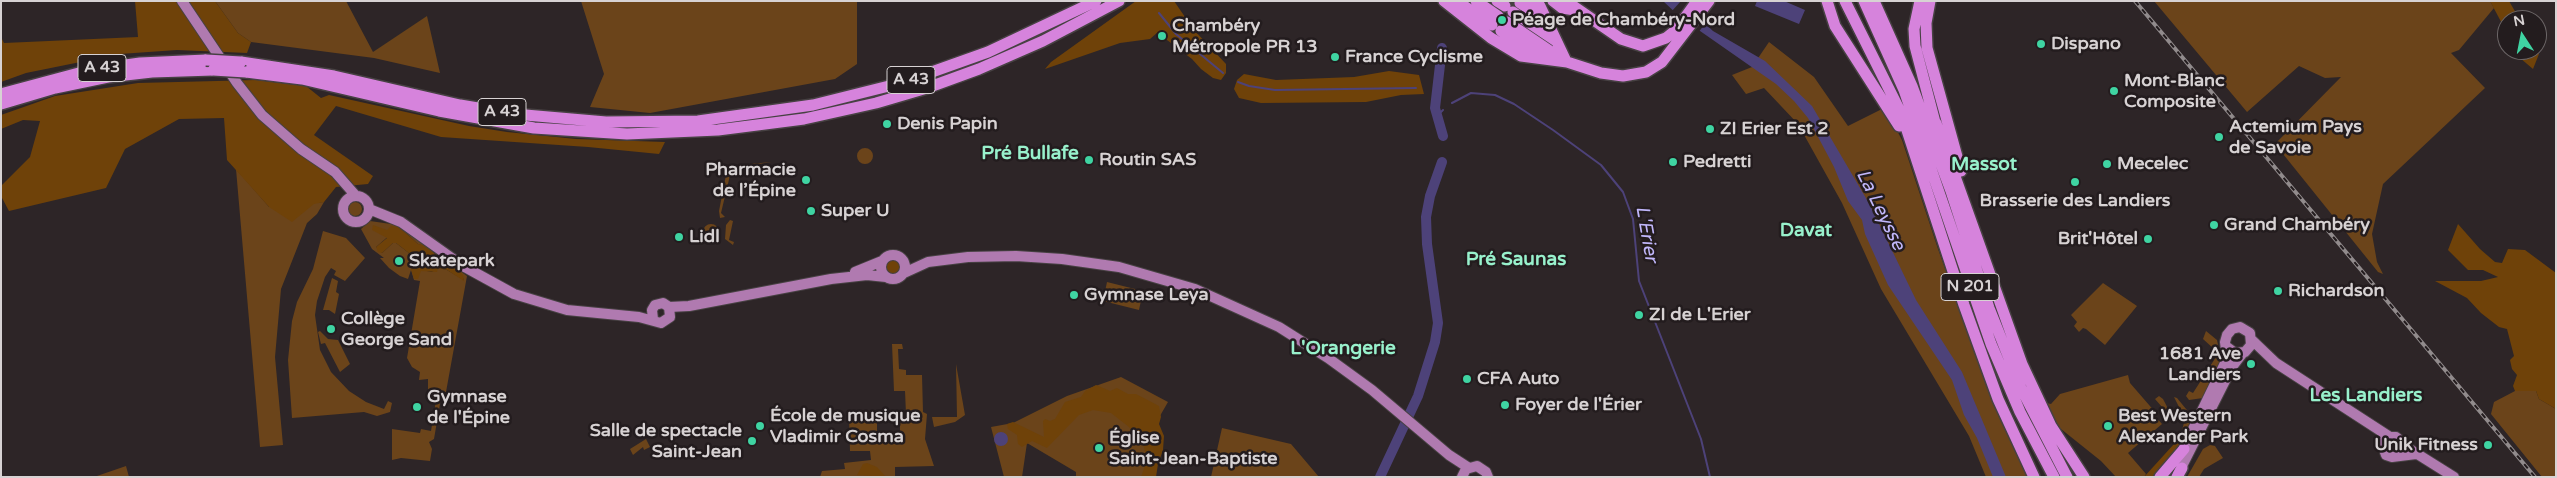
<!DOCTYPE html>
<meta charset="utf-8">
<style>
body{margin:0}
#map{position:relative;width:2557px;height:478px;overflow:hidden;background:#2d2527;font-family:"Varela Round",sans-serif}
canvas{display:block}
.frame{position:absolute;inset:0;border:2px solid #d7d2d3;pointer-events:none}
.north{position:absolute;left:2497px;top:10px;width:50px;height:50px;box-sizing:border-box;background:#231c1e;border:1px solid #6b6566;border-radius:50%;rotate:349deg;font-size:14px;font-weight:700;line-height:20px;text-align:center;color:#d7d2d3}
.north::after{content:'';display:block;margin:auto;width:18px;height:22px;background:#3fd4a2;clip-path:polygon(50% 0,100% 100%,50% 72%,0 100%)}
</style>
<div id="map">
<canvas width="2557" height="478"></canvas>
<div class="frame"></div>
<div class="north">N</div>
</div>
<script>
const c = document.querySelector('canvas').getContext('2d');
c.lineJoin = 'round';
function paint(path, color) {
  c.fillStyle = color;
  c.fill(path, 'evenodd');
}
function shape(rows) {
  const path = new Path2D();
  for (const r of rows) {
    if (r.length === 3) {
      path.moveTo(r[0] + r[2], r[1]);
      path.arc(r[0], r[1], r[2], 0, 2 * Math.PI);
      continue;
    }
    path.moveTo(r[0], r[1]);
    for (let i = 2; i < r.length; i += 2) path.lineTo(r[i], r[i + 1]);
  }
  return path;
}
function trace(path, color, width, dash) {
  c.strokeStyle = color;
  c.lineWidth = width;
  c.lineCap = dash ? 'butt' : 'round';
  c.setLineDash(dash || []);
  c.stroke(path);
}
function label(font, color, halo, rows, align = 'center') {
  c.font = font + ' "Varela Round",sans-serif';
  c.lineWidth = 5;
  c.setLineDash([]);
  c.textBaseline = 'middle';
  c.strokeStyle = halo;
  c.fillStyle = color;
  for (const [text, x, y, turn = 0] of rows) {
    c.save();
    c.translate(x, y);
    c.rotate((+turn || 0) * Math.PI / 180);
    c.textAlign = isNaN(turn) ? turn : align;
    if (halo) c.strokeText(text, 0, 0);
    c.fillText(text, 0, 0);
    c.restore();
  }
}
const green = shape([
 [215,1,346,1,373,52,427,16,440,73,374,58,251,42,238,33],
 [581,1,857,1,857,64,835,79,650,113,590,107,604,74],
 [2154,1,2490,1,2494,8,2459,50,2451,53,2485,88,2383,184,2372,234,2377,262,2383,274,2378,272,2275,144,2341,77,2325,78,2299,66,2247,112],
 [1769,42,1814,77,1848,126,1884,108,1893,123,1902,140,1938,249,1990,393,2029,477,1986,477,1969,436,1881,289,1842,203,1798,124,1764,88,1746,94,1732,75,1752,67],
 [865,156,8],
 [772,162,738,167,731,171,721,213,725,217,720,218,719,211,726,175,731,168,738,165],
 [236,169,269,207,324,202,317,214,307,223,281,289,275,357,283,445,260,447],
 [355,209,7],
 [730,220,733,221,729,240,734,242,733,245,725,239,726,225],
 [370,221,398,225,467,276,446,392,443,392,441,398,434,439,429,442,432,449,430,461,401,458,392,460,392,429,420,433,421,429,431,431,437,394,428,392,428,379,419,380,420,372,412,367,407,358,420,281,414,280,411,270,408,279,400,276,389,268,380,258,384,258,372,249,361,229],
 [399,227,418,244,430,248,439,258,458,269,464,280,447,270,438,268,432,272,411,268,417,267,414,257,396,243,393,243,382,253,376,247],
 [711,232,8],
 [323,231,346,238,365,258,345,281,334,275,336,271,331,268,325,277,317,301,315,315,320,350,331,372,349,391,366,402,384,409,388,401,392,403,390,412,377,416,364,412,292,418,288,360,292,321,297,302,313,269],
 [332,278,338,281,336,292,339,294,335,314,329,310,323,310],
 [1107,282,1143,291,1139,310,1103,301],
 [2103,283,2137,306,2105,345,2086,329,2083,328,2079,332,2074,326,2077,322,2071,315],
 [393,320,7],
 [320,331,328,339,338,340,350,364,340,372,325,343,321,344,318,332],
 [2206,331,2217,340,2221,359,2203,398,2189,400,2186,396,2189,391,2193,393,2216,357,2212,354,2214,349,2203,339],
 [892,344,902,344,903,349,898,349,899,369,906,370,906,375,922,375,923,412,927,414,925,439,934,466,895,467,895,477,820,477,822,471,845,469,844,463,871,460,870,451,850,451,849,416,871,415,877,418,877,436,900,437,900,415,906,414,905,391,894,391],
 [956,364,965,415,955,422,934,427,932,417,957,417],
 [2128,375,2130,383,2156,413,2154,415,2162,424,2128,453,2146,474,2144,477,2116,477,2101,461,2051,421,2042,402,2051,404,2060,394],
 [1121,377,1168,402,1153,428,1145,477,1076,477,1076,472,1027,443,1022,477,1004,477,991,427,1013,423,1067,396],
 [2515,391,2536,391,2539,399,2556,409,2556,477,2542,477,2491,414,2494,402],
 [2159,396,2163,399,2175,422,2155,399],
 [2174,397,2177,398,2191,415,2192,421,2186,438,2184,434,2181,434,2185,419],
 [1222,428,1291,444,1319,477,1211,477],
 [646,439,650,447,644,450,643,447,633,455,630,449],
 [2210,445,2215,446,2223,458,2204,469,2199,477,2187,477,2203,449],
 [126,466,129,477,94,477]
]);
const forest = shape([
 [135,1,215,1,238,33,251,42,247,53,177,50,120,54,26,73,1,82,1,37,4,43,138,37],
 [1136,1,1174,1,1194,30,1226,64,1226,73,1221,80,1213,78,1201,69,1192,59,1167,40,1164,33,1158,32,1150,39,1120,43,1045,69,1051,62],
 [2490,1,2509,1,2520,20,2507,20,2507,33],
 [2516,50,2537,50,2539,54,2533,69,2520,58],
 [1389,71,1419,75,1424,94,1401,95,1366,102,1261,103,1239,98,1234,89,1237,80,1244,74,1276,80,1354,77],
 [256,80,306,86,321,98,329,95,469,126,507,132,576,139,665,142,659,154,588,147,441,137,336,106,314,135,373,176,368,184,336,187,324,202,314,204,292,222,269,207,227,160,224,118,179,119,125,149,106,188,9,211,1,196,1,186,30,157,40,121,23,120,1,129,1,115,55,96,138,83],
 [2458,224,2480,249,2495,262,2502,263,2508,249,2525,250,2556,273,2556,409,2539,399,2536,391,2515,391,2513,386,2517,375,2512,369,2510,360,2514,356,2507,329,2499,327,2481,313,2467,298,2435,281,2481,281,2498,277,2483,270,2468,270,2448,250],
 [373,225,387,230,391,226,399,227,418,244,426,245,439,258,458,269,463,275,464,281,447,270,438,268,437,272,421,271,418,279,414,279,411,269,417,267,414,257,396,243,393,243,382,253,378,252,376,247,387,238,372,230],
 [893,267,8],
 [1096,385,1110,391,1117,388,1128,394,1136,394,1159,406,1161,417,1159,424,1164,436,1163,450,1158,464,1156,477,1141,477,1147,460,1144,447,1129,427,1111,413,1093,410,1079,415,1047,448,1032,441,1022,447,1018,444,1017,435,1008,429,1007,424,1013,422,1044,437,1043,421,1045,419,1050,421,1055,419,1065,402,1081,397,1085,391],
 [2184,433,2186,438,2157,477,2144,477],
 [867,463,877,467,886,477,857,475,863,464]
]);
const water = shape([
 [1663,1,1681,1,1713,31,1765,61,1812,106,1870,205,1916,300,1962,372,2006,477,1993,477,1977,438,1964,415,1952,380,1888,285,1865,234,1862,220,1848,201,1834,167,1808,118,1794,101,1776,84,1680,17],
 [1757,1,1784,1,1805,10,1799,24,1755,6],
 [1001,439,7]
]);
const pier = shape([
 [1681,1,1685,1,1707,21,1698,33,1671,12]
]);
const stream = shape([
 [1159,13,1176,34,1223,73],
 [1238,82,1249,86,1275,90,1416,88],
 [1452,103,1471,93,1495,95,1514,104,1553,130,1601,165,1623,192,1633,219,1639,281,1701,439,1710,477],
 [1437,116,1443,110]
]);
const river = shape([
 [1442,48,1435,108,1443,136],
 [1380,477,1418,396,1435,342,1438,323,1427,244,1426,217,1430,196,1442,162]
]);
const highwayTunnel = shape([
 [1510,1,1518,6]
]);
const major = shape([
 [182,1,237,83,262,115,301,149,335,172,356,196],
 [356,209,13],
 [369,209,401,222,463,266,514,294,567,310,639,317,661,323,670,317,669,307,663,303,655,305,652,310,653,319],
 [893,267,12],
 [855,272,882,261],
 [904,273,928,262,968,257,1016,256,1062,259,1119,267,1195,289,1279,327,1328,358,1372,390,1449,455,1469,468],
 [669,307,689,306,831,279,867,275,886,277],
 [2252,340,2276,363,2390,437],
 [2411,450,2454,477],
 [2180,456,2227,359,2225,342,2227,335,2232,329,2240,327,2250,333,2251,345,2245,352,2235,353,2227,347],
 [2398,456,2402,451,2403,443,2396,437,2387,437,2382,444,2386,455,2392,457,2416,454],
 [2178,474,2232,367,2242,354],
 [1462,477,1466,469,1477,466,1486,472,1488,477]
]);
const highway = shape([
 [1444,1,1491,38,1521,56,1567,62,1601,73,1623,76,1646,72,1662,62,1709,1],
 [1457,1,1492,25],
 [1476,1,1498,16],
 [1497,1,1505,6],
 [1532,1,1540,6,1566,61],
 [1553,1,1562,8,1575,10],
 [1566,1,1621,39,1643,46,1666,38,1676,30,1697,1],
 [1827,1,1835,26,1899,126],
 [1845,1,1902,115,1964,305,1998,399,2034,477],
 [1864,1,1904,90,1991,344,2020,412,2054,477],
 [1874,1,1912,86,1951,191,1989,308,2021,388,2067,477],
 [1920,1,1914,29,1915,46,1937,130],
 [1930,1,1926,23,1927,48,1961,171],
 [1520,3,1546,20],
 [1513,12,1556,41],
 [1507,22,1565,61],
 [1501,31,1541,58],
 [241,62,334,76,460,105,514,114,606,122,698,121,813,105,901,83,988,52,1096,1],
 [246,72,302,79,439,111,534,128,627,134,718,130,804,119,876,103,927,88,979,69,1043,41,1119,1],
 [1,94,90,70,140,63,206,60],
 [1,104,55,88,108,77,152,72,213,70],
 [1936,123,2022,364,2051,426,2084,477],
 [2160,477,2184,449],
 [2177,477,2182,468]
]);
const rail = shape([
 [2135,1,2535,477]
]);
const highwayBridge = shape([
 [206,60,241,62],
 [213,70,246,72]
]);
const markers = [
 [1502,20,5,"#3fd4a2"],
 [1162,36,5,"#3fd4a2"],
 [2041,44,5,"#3fd4a2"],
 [1335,57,5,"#3fd4a2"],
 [2114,91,5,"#3fd4a2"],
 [887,124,5,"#3fd4a2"],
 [1710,129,5,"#3fd4a2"],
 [2219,137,5,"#3fd4a2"],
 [1089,160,5,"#3fd4a2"],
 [1673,162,5,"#3fd4a2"],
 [2107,164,5,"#3fd4a2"],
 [806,180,5,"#3fd4a2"],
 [2075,182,5,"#3fd4a2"],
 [811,211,5,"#3fd4a2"],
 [2214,225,5,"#3fd4a2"],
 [679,237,5,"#3fd4a2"],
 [2148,239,5,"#3fd4a2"],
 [399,261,5,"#3fd4a2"],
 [2278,291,5,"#3fd4a2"],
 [1074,295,5,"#3fd4a2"],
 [1639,315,5,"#3fd4a2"],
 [331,329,5,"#3fd4a2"],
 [2251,364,5,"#3fd4a2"],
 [1467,379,5,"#3fd4a2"],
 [1505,405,5,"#3fd4a2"],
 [417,407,5,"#3fd4a2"],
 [760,426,5,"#3fd4a2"],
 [2108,426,5,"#3fd4a2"],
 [752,441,5,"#3fd4a2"],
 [2488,445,5,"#3fd4a2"],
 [1099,448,5,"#3fd4a2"]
];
const shields = [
 [102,68,48],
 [911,80,48],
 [502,112,48],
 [1970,287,58]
];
const shieldNames = [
 ["A 43",102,68],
 ["A 43",911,80],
 ["A 43",502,112],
 ["N 201",1970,287]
];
const poiNames = [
 ["Péage de Chambéry-Nord",1512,20],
 ["Chambéry",1172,26],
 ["Métropole PR 13",1172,47],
 ["Dispano",2051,44],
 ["France Cyclisme",1345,57],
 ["Mont-Blanc",2124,81],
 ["Composite",2124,102],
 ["Denis Papin",897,124],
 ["Actemium Pays",2229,127],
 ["de Savoie",2229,148],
 ["ZI Erier Est 2",1720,129],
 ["Routin SAS",1099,160],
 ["Pedretti",1683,162],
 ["Mecelec",2117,164],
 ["Pharmacie",796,170,"right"],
 ["de l’Épine",796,191,"right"],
 ["Brasserie des Landiers",2075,201,"center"],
 ["Super U",821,211],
 ["Grand Chambéry",2224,225],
 ["Lidl",689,237],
 ["Brit'Hôtel",2138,239,"right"],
 ["Skatepark",409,261],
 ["Richardson",2288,291],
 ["Gymnase Leya",1084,295],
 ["ZI de L'Erier",1649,315],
 ["Collège",341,319],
 ["George Sand",341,340],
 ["1681 Ave",2241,354,"right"],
 ["Landiers",2241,375,"right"],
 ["CFA Auto",1477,379],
 ["Gymnase",427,397],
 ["de l'Épine",427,418],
 ["Foyer de l'Érier",1515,405],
 ["École de musique",770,416],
 ["Vladimir Cosma",770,437],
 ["Best Western",2118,416],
 ["Alexander Park",2118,437],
 ["Salle de spectacle",742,431,"right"],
 ["Saint-Jean",742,452,"right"],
 ["Église",1109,438],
 ["Saint-Jean-Baptiste",1109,459],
 ["Unik Fitness",2478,445,"right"]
];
const neighbourhoodNames = [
 ["Pré Bullafe",1030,154],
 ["Massot",1984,165],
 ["Davat",1806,231],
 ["Pré Saunas",1516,260],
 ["L'Orangerie",1343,349],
 ["Les Landiers",2366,396]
];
const waterNames = [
 ["La Leysse",1880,210,64],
 ["L'Erier",1646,234,80]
];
paint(green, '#6b441a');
paint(forest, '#6f4209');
paint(water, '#4d4279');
paint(pier, '#2d2527');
trace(stream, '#4d4279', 2);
trace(river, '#4d4279', 10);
trace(highwayTunnel, '#463f41', 11, [11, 5.5]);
trace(major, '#474143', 12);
trace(highway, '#474143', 14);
trace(major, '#b07ab0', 10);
trace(highway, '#d683dc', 11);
trace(rail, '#918b8c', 4);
trace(rail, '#231c1e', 2, [5.5]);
trace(highwayBridge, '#474143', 14, []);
trace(highwayBridge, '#d683dc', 11);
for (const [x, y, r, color] of markers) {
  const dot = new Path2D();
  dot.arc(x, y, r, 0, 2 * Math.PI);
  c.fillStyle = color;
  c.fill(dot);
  trace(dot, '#231c1e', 2);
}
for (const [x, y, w] of shields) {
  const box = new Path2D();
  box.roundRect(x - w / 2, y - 13.5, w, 27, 4);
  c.fillStyle = '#231c1e';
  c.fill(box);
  trace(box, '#d7d2d3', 1);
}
label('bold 16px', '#d7d2d3', null, shieldNames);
label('bold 18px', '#d7d2d3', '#231c1e', poiNames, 'left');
label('bold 19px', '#98f1cc', '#231c1e', neighbourhoodNames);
label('italic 19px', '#c1b7fb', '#231c1e', waterNames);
</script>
